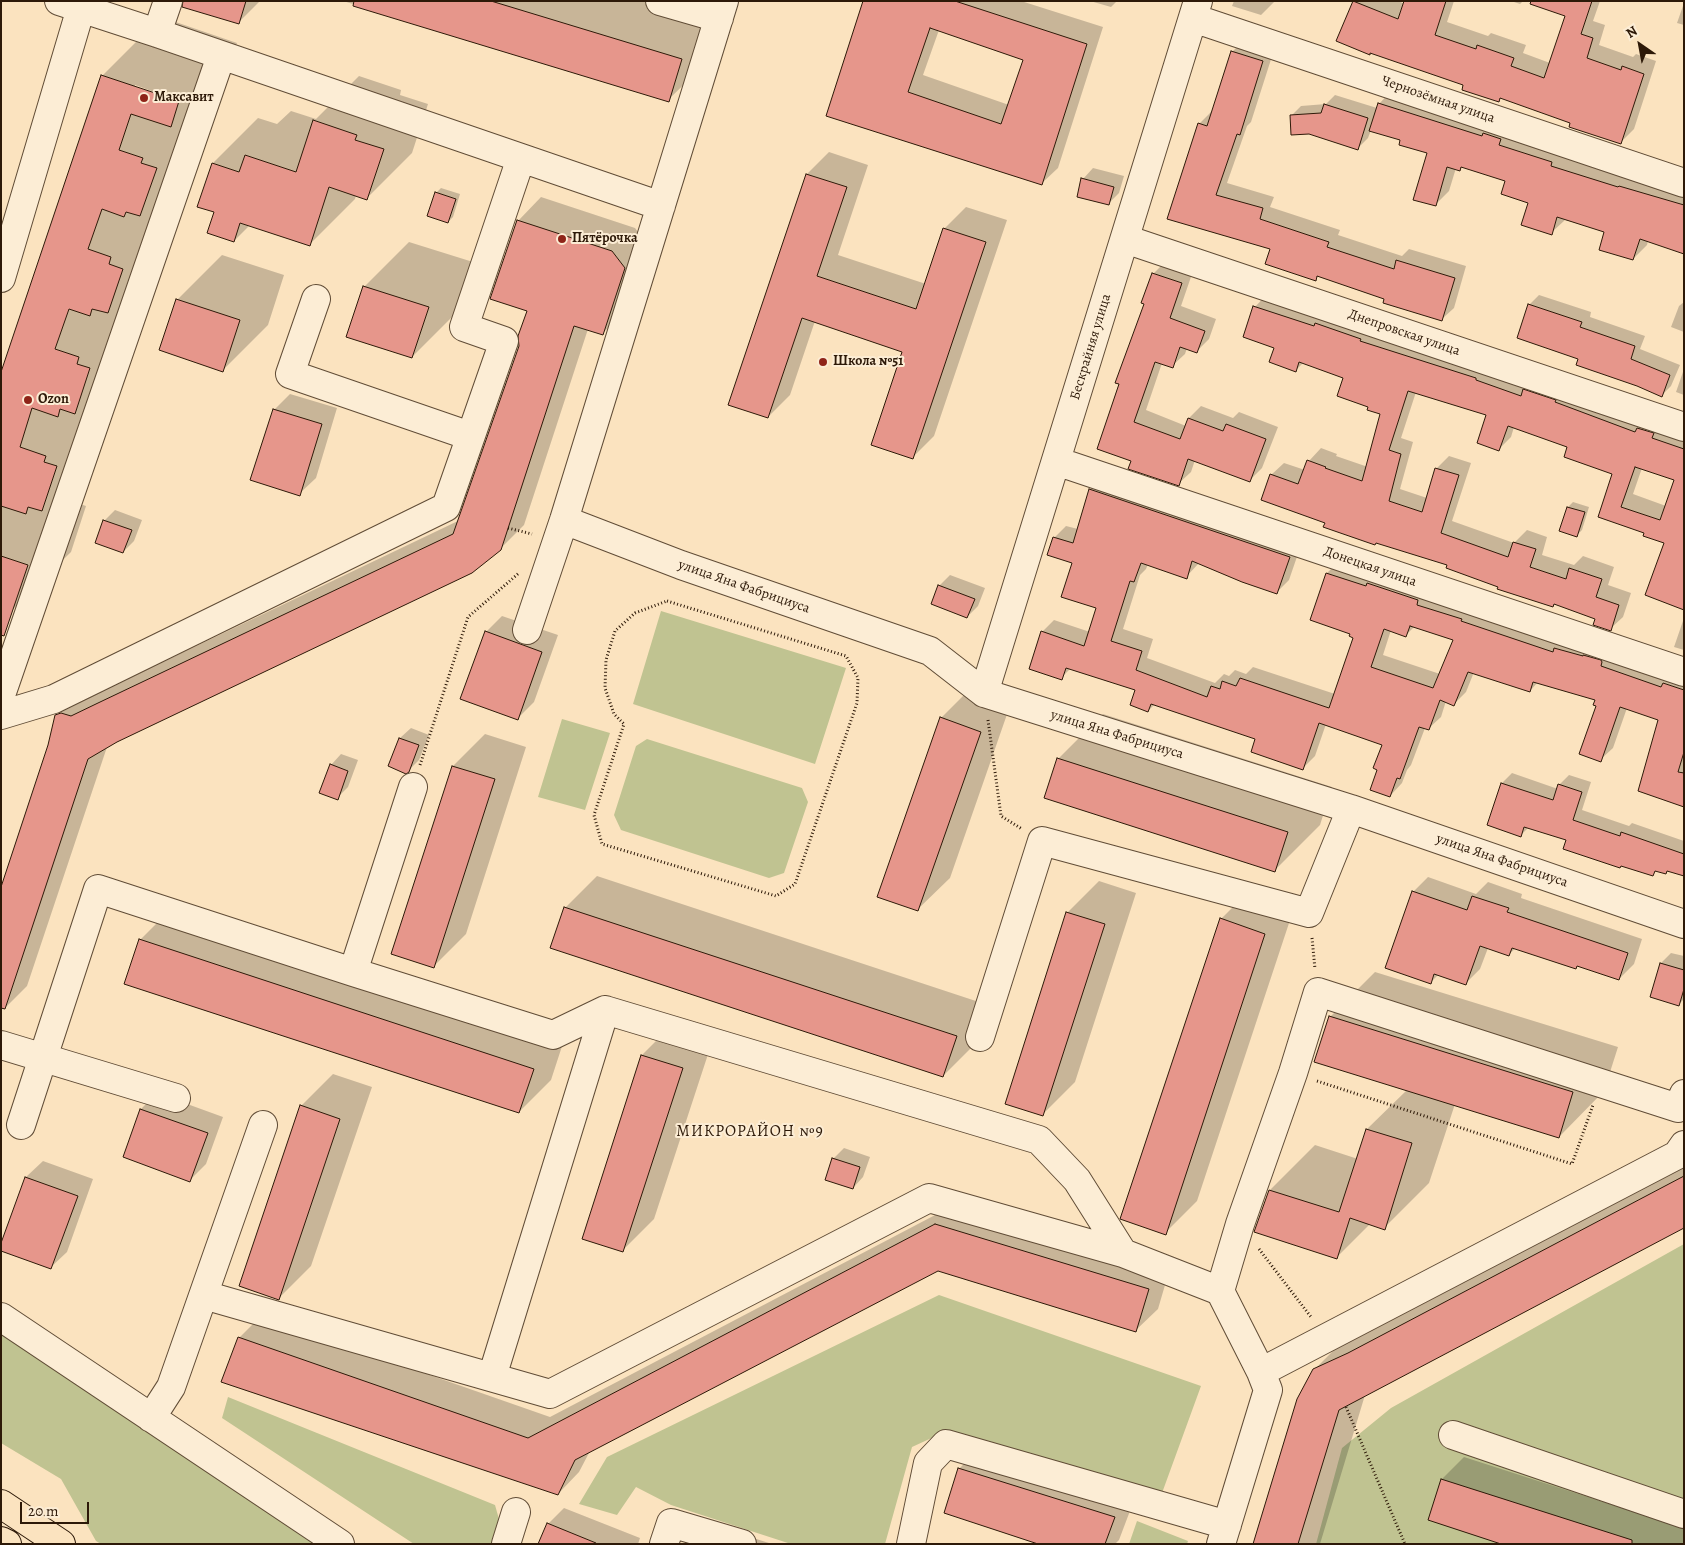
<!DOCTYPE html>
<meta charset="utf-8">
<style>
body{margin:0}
#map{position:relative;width:1685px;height:1545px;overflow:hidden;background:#fbe3bf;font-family:Alegreya,serif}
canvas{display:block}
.frame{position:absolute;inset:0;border:2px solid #2d1908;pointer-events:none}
.north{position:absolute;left:1615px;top:20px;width:50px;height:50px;-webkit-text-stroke:4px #fcedd5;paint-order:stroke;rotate:327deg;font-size:14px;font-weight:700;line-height:20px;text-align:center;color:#2d1908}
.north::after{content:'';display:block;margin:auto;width:18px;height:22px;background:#2d1908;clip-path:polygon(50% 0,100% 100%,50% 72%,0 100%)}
.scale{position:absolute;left:20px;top:1502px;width:69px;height:22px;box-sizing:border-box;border:2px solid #2d1908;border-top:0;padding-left:6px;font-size:15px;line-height:18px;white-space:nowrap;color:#2d1908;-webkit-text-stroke:4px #fcedd5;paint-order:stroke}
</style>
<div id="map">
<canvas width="1685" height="1545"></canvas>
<div class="frame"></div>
<div class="north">N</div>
<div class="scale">20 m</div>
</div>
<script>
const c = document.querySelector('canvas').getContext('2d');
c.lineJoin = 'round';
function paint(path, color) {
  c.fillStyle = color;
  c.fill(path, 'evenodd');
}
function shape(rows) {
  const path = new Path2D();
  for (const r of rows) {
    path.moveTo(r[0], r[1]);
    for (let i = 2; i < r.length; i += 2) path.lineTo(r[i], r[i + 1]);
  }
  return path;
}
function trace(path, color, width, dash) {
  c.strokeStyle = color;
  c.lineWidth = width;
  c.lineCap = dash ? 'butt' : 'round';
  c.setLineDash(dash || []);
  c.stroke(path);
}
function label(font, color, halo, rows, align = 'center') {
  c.font = font + ' Alegreya,serif';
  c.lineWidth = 4;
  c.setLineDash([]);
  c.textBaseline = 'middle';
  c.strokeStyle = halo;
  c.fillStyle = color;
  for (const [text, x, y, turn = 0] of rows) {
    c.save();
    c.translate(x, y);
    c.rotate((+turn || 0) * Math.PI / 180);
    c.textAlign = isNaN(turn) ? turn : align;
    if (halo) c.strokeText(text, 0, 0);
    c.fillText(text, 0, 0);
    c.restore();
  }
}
const green = shape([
 [661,611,846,668,815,764,633,704],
 [562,719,610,733,585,810,538,797],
 [647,739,802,788,808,802,784,873,769,878,621,830,614,815,636,746],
 [1684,1244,1684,1544,1316,1544,1342,1448,1391,1408],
 [939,1295,1201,1386,1162,1493,949,1430,912,1447,885,1544,791,1544,671,1505,636,1487,617,1515,579,1504,607,1457],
 [1,1327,326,1544,101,1544,96,1541,61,1479,1,1443],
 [228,1397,495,1505,506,1544,414,1544,222,1418],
 [1137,1521,1188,1541,1187,1544,1129,1544]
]);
const shadow = shape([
 [206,1,260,1,238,23],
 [343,1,663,1,721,19,709,60,668,100],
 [864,1,1021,1,1103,27,1058,168,1041,184,828,115],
 [939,30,1025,60,1009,105,923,75],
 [1090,1,1117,1,1111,7],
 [1234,1,1275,1,1261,15,1232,6],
 [1354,1,1398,1,1405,4,1405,1,1454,1,1447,22,1488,36,1491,33,1526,45,1523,53,1550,63,1567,15,1528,1,1600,1,1593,21,1605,25,1599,45,1633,57,1636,54,1656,61,1634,129,1621,142,1502,97,1498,101,1465,84,1338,40],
 [1511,1,1523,1,1520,4],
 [1684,3,1684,25,1677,23],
 [161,17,237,43,102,403,115,408,100,452,59,492,71,501,86,506,71,552,12,610,1,607,1,376,102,76],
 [135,85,154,92,152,94,135,88],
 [1244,40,1274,50,1251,122,1247,126,1227,183,1274,197,1270,207,1340,230,1338,235,1402,256,1409,249,1466,266,1454,308,1442,319,1319,276,1315,279,1272,248,1169,218,1199,124,1211,112,1213,112,1232,52],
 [359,76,401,90,400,95,428,104,412,153,367,198,356,195,355,199,310,244,250,225,234,241,215,211,199,206,213,163,258,118,277,124,291,111,316,119],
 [1392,90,1684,187,1684,253,1648,241,1647,245,1633,259,1606,231,1565,220,1551,233,1530,202,1507,180,1463,166,1460,169,1456,168,1449,191,1435,205,1428,152,1402,139,1371,130,1368,138,1358,148,1291,116,1301,106,1326,104,1335,95,1377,108,1379,104],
 [829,152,868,165,838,255,926,284,944,229,966,207,1007,220,934,436,913,457,904,351,815,321,790,395,768,417,729,404,807,174],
 [1093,168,1124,176,1119,193,1108,204,1083,179],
 [441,188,460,194,453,217,448,222,436,193],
 [541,197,635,228,647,244,625,311,602,334,588,329,524,525,500,549,107,747,27,986,4,1009,1,1008,1,891,50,746,56,716,79,692,95,693,123,681,460,520,520,346,528,310,518,221],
 [409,242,473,262,457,312,412,357,364,287],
 [222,255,284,275,268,325,223,370,177,300],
 [1166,261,1193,271,1181,306,1216,319,1209,339,1197,351,1187,348,1185,354,1172,366,1162,363,1146,410,1186,426,1189,418,1201,406,1233,418,1239,412,1278,427,1262,468,1250,480,1195,460,1191,472,1178,484,1133,460,1098,448,1145,303,1143,302,1154,273],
 [1267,294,1684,433,1684,608,1665,542,1646,532,1599,517,1614,473,1569,447,1514,427,1511,437,1499,449,1488,414,1416,392,1401,438,1413,442,1400,489,1427,498,1437,468,1449,456,1471,463,1452,521,1514,543,1527,530,1547,537,1542,555,1574,565,1583,556,1614,567,1608,585,1631,593,1623,617,1610,629,1597,618,1555,603,1553,606,1448,565,1326,522,1271,475,1284,463,1305,470,1309,461,1321,448,1337,454,1336,456,1368,467,1382,413,1370,406,1345,377,1304,362,1296,370,1276,347,1255,307],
 [1642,468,1676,480,1666,506,1633,494],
 [1539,295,1591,312,1590,317,1645,336,1640,349,1680,365,1671,386,1661,396,1580,358,1529,305],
 [1684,302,1684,332,1671,327,1679,306],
 [1684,369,1684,395,1676,392],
 [290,394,337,408,316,478,299,494,274,410],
 [1103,477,1301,545,1289,580,1277,592,1199,563,1186,577,1148,564,1146,569,1140,575,1123,629,1153,639,1147,658,1215,683,1224,674,1229,676,1235,670,1246,674,1253,667,1335,694,1355,637,1327,573,1339,561,1684,674,1684,806,1659,719,1627,708,1613,748,1600,760,1597,699,1538,682,1530,691,1474,672,1466,692,1454,704,1446,701,1441,717,1428,729,1425,728,1411,765,1407,770,1402,783,1390,796,1379,769,1384,744,1326,724,1315,756,1303,768,1257,738,1155,704,1148,711,1137,689,1071,668,1061,678,1042,632,1054,620,1090,632,1098,607,1074,562,1054,538,1066,526,1078,529,1090,489],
 [1414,627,1454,639,1440,674,1383,655,1391,630,1406,635],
 [1573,502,1589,507,1582,530,1577,535,1561,530,1568,507],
 [115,510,142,520,134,541,123,552,96,542,105,520],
 [950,575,985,588,978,606,967,617,933,604,940,585],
 [502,616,558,635,534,702,518,718,486,632],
 [1684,618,1684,650,1674,647],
 [973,686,1012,700,950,878,918,909,941,718],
 [1103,714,1332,787,1320,825,1275,870,1058,759],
 [411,728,429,735,419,760,408,771,390,766,400,738],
 [485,734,526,747,466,934,434,966,393,953,453,766],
 [341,754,358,760,348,787,337,798,331,765],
 [1512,773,1558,789,1559,785,1569,775,1591,782,1582,810,1629,826,1632,823,1684,841,1684,875,1668,870,1665,873,1657,870,1652,875,1623,865,1620,867,1567,840,1529,827,1521,835,1502,783],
 [597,876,988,1005,975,1044,943,1076,565,908],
 [1428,877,1476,894,1488,882,1522,894,1521,898,1642,939,1634,964,1619,979,1578,965,1576,967,1516,948,1508,955,1488,948,1480,969,1466,983,1439,974,1430,983,1413,892],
 [1099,881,1136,893,1075,1082,1043,1114,1067,913],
 [1253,887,1296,902,1197,1201,1165,1233,1221,919],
 [172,908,565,1037,551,1080,519,1112,140,940],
 [1671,953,1684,956,1684,999,1678,1005,1661,963],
 [1375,972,1618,1047,1604,1091,1559,1137,1455,1104,1429,1183,1384,1228,1370,1224,1337,1257,1270,1190,1315,1145,1358,1159,1367,1129,1407,1090,1330,1017],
 [674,1023,714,1036,654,1219,622,1251,583,1238,642,1055],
 [333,1074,372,1087,311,1266,279,1298,301,1106],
 [157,1093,223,1117,206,1164,190,1180,124,1157,141,1109],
 [844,1148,870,1157,863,1177,853,1188,833,1159],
 [43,1161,93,1179,67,1252,50,1268,1,1246,26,1177],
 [1684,1162,1684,1227,1365,1395,1320,1544,1254,1544,1314,1370,1347,1337],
 [958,1203,1170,1268,1158,1309,1136,1330,938,1270,590,1451,579,1472,558,1494,239,1338,261,1316,550,1417],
 [980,1447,1136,1495,1119,1540,1115,1544,1042,1544,959,1469],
 [1464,1457,1684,1528,1684,1544,1505,1544,1429,1519,1442,1479],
 [564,1508,640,1538,638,1544,540,1544,548,1524],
 [722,1528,772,1544,706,1544]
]);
const building = shape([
 [183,1,246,1,239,24,182,7,183,1],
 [354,1,491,1,682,59,669,102,353,6,354,1],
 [863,1,955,1,1087,44,1042,185,826,116,863,1],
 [930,28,1023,60,1001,124,908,92,930,28],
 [1353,1,1398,19,1404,1,1446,1,1435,35,1476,49,1477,45,1514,58,1511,66,1544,78,1565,16,1530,4,1531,1,1592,1,1581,34,1593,38,1587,58,1621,70,1622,66,1644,74,1621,144,1569,127,1570,123,1500,98,1499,102,1462,90,1463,85,1370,53,1370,55,1336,41,1353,1],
 [1231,51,1263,61,1240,135,1237,134,1216,195,1263,208,1260,219,1329,242,1327,247,1394,269,1396,260,1455,278,1442,321,1383,303,1384,299,1317,276,1316,281,1265,264,1270,249,1167,219,1198,123,1207,126,1231,51],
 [101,75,179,101,171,127,131,114,119,150,143,158,141,163,157,168,140,216,126,212,124,217,102,209,88,249,111,257,109,264,123,269,108,313,92,309,90,316,69,309,55,349,79,357,77,364,90,368,75,414,60,409,58,417,32,408,20,447,46,456,44,462,57,466,42,511,28,507,26,514,1,506,1,372,101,75],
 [1378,103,1482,136,1483,133,1501,139,1499,145,1552,162,1551,166,1618,187,1619,186,1684,205,1684,254,1640,239,1633,260,1599,250,1604,232,1557,217,1552,235,1521,225,1528,203,1501,194,1505,181,1461,167,1460,171,1447,167,1436,206,1413,200,1427,153,1399,145,1400,140,1369,131,1378,103],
 [1324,104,1368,118,1358,150,1309,134,1291,135,1290,115,1321,113,1324,104],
 [313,120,357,135,355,140,384,149,367,200,329,187,310,246,240,223,234,242,207,233,214,212,197,207,212,163,239,172,245,155,296,172,313,120],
 [806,174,847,187,817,276,916,309,943,228,986,242,913,459,871,445,902,352,802,318,768,418,728,405,806,174],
 [1081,178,1114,187,1109,205,1077,197,1081,178],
 [435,192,456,199,448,223,427,216,435,192],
 [517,220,612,251,625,268,603,335,574,326,501,550,472,573,117,742,88,759,5,1009,1,1008,1,887,48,745,55,715,61,713,71,716,98,703,453,534,519,346,518,336,527,311,490,299,517,220],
 [1152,273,1182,283,1170,318,1205,331,1197,353,1180,347,1173,368,1155,362,1134,422,1180,439,1188,418,1223,431,1226,424,1266,439,1250,482,1188,459,1179,486,1128,469,1131,461,1097,449,1119,384,1115,383,1144,304,1141,303,1152,273],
 [363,286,429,307,412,358,346,337,363,286],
 [176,299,240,320,223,372,159,350,176,299],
 [1528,304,1582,322,1580,327,1635,346,1631,359,1670,375,1662,397,1637,386,1576,365,1578,359,1517,338,1528,304],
 [1253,306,1314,326,1315,323,1361,339,1360,341,1476,378,1476,380,1521,396,1523,389,1556,400,1555,402,1635,432,1637,428,1654,433,1652,438,1684,449,1684,610,1645,595,1664,543,1643,536,1644,533,1598,517,1612,474,1564,457,1567,447,1508,426,1499,451,1477,443,1486,415,1408,391,1389,450,1401,454,1389,501,1422,512,1435,468,1459,475,1441,533,1508,557,1513,542,1536,549,1530,567,1566,579,1569,568,1602,579,1596,597,1619,605,1611,631,1593,625,1595,619,1554,604,1553,607,1497,589,1498,587,1446,568,1447,565,1376,543,1375,545,1323,527,1325,523,1261,500,1270,474,1298,484,1307,460,1326,467,1325,468,1362,481,1380,414,1367,410,1368,407,1337,396,1343,378,1299,362,1296,372,1269,362,1274,348,1243,337,1253,306],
 [1635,467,1674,480,1660,520,1621,507,1635,467],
 [273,409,322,424,300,496,250,480,273,409],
 [1089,489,1290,557,1277,594,1242,582,1192,561,1187,579,1141,563,1134,582,1130,581,1111,641,1142,651,1136,670,1207,697,1211,686,1220,689,1222,681,1236,686,1240,678,1329,708,1353,638,1349,636,1350,634,1310,620,1326,573,1366,586,1367,583,1418,600,1417,605,1462,619,1461,621,1553,652,1554,648,1583,656,1583,655,1601,660,1602,662,1601,666,1661,687,1663,683,1684,690,1684,752,1678,772,1684,773,1684,807,1638,791,1658,720,1620,707,1601,762,1579,754,1596,706,1593,705,1595,700,1533,682,1530,692,1468,672,1454,706,1440,700,1429,730,1419,727,1400,779,1397,778,1390,797,1370,790,1377,770,1373,768,1382,745,1319,723,1303,770,1251,752,1255,739,1151,704,1148,712,1130,705,1135,690,1066,668,1062,680,1029,669,1041,631,1084,646,1096,608,1061,597,1072,563,1047,555,1053,537,1073,543,1089,489],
 [1410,626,1453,640,1433,688,1371,667,1384,629,1406,637,1410,626],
 [1567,507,1585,512,1577,537,1559,531,1567,507],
 [103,520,132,530,123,553,95,543,103,520],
 [1,556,28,565,4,636,1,635,1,556],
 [938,585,975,599,967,618,931,604,938,585],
 [485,631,542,652,518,720,460,699,485,631],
 [940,717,981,732,918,911,877,897,940,717],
 [399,738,419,745,409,772,406,774,388,766,399,738],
 [1057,758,1288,832,1275,872,1044,798,1057,758],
 [330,764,348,771,338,800,319,793,330,764],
 [452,766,495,779,434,968,391,954,452,766],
 [1501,783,1553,800,1558,784,1582,792,1573,820,1620,836,1621,832,1684,854,1684,876,1667,871,1666,874,1655,871,1653,876,1621,866,1620,868,1563,849,1566,840,1524,827,1521,837,1487,825,1501,783],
 [1412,891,1467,910,1472,896,1509,908,1507,912,1628,953,1619,980,1577,966,1576,969,1512,948,1509,956,1480,946,1466,985,1434,974,1431,984,1385,968,1412,891],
 [564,907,957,1036,943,1077,550,948,564,907],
 [1066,912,1105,924,1043,1116,1005,1104,1066,912],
 [1220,918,1265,934,1166,1235,1120,1219,1220,918],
 [139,939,534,1069,519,1113,124,984,139,939],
 [1660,963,1684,970,1684,989,1679,1006,1650,997,1660,963],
 [1329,1016,1573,1092,1559,1138,1314,1062,1329,1016],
 [641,1055,683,1068,623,1252,582,1239,641,1055],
 [300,1105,340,1119,279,1300,239,1286,300,1105],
 [140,1109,208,1133,190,1182,123,1157,140,1109],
 [1366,1129,1412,1143,1385,1230,1350,1218,1337,1259,1254,1232,1269,1190,1339,1212,1366,1129],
 [832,1158,860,1167,853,1189,825,1180,832,1158],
 [1684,1176,1684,1228,1339,1410,1298,1544,1253,1544,1297,1399,1313,1369,1348,1353,1684,1176],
 [25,1177,78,1196,51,1269,1,1251,1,1243,25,1177],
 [935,1224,1149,1289,1136,1332,938,1271,575,1460,558,1495,221,1382,238,1337,528,1438,935,1224],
 [958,1468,1115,1517,1105,1544,1038,1544,944,1513,958,1468],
 [1441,1479,1632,1540,1632,1544,1501,1544,1428,1520,1441,1479],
 [547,1523,596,1543,596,1544,538,1544,547,1523]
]);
const path = shape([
 [508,528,532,534],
 [667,601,846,656,858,678,857,703,795,884,776,896,602,844,594,815,624,724,614,714,605,688,606,660,615,631,635,613,667,601],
 [988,720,1001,816,1022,829],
 [420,765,468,617,519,573],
 [1312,938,1315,969],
 [1317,1081,1572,1164,1593,1105],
 [1259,1249,1311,1317],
 [1346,1407,1405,1544]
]);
const minor = shape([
 [59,1,157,33,661,206],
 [660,1,719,18],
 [1193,18,1684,183],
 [157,33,168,1],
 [1125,239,1684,427],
 [1,278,81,8],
 [316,299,290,374,470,436],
 [1056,461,1684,672],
 [564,520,681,565,930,651,984,693,1351,809,1684,924],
 [527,630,564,520,724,1],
 [984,693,1198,1],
 [1,695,221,56],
 [1,715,54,699,446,507,504,341,464,327,521,158],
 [353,972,413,787],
 [980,1037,1042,841,1309,913,1351,809],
 [1,1045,176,1098],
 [21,1125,98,889,353,972,553,1035,605,1010],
 [204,1295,550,1394,929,1198,1123,1253,1220,1291],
 [1,1317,340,1544],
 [1261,1372,1677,1155,1684,1145],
 [492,1377,605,1010,1039,1140,1077,1180,1123,1253],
 [151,1418,171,1387,263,1125],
 [1453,1435,1684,1514],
 [506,1544,516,1512],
 [664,1544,671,1523,742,1544],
 [911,1544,928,1463,946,1444,1227,1525],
 [1221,1544,1268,1390,1261,1372,1220,1291,1240,1224,1293,1073,1318,992,1678,1108,1684,1094]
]);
const major = shape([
 [1,1504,61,1544],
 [1,1541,7,1544]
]);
const markers = [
 [144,98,5,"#8f2418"],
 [562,239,5,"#8f2418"],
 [823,362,5,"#8f2418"],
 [28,400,5,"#8f2418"]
];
const poiNames = [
 ["Максавит",154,98],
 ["Пятёрочка",572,239],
 ["Школа №51",833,362],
 ["Ozon",38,400]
];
const streetNames = [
 ["Чернозёмная улица",1438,100,19],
 ["Днепровская улица",1404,333,19],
 ["Бескрайняя улица",1091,347,-73],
 ["Донецкая улица",1370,567,19],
 ["улица Яна Фабрициуса",744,587,19],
 ["улица Яна Фабрициуса",1117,735,17],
 ["улица Яна Фабрициуса",1502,861,19]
];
const quarterNames = [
 ["МИКРОРАЙОН №9",750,1132]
];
paint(green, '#c0c391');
paint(shadow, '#0003');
paint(building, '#e6968b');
trace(building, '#2d1908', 1);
trace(minor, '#604c36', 30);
trace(major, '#2d1908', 30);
trace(path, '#2d1908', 3, [1, 2.5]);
trace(minor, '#fcedd5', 28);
trace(major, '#fbe3bf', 28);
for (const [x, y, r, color] of markers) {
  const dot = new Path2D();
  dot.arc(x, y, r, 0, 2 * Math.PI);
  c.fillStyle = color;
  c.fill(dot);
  trace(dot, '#fcedd5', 2);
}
label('bold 14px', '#2d1908', '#fcedd5', poiNames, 'left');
label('14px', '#2d1908', '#fcedd5', streetNames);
c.letterSpacing = '1px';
label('16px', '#2d1908', '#fcedd5', quarterNames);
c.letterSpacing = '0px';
</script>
